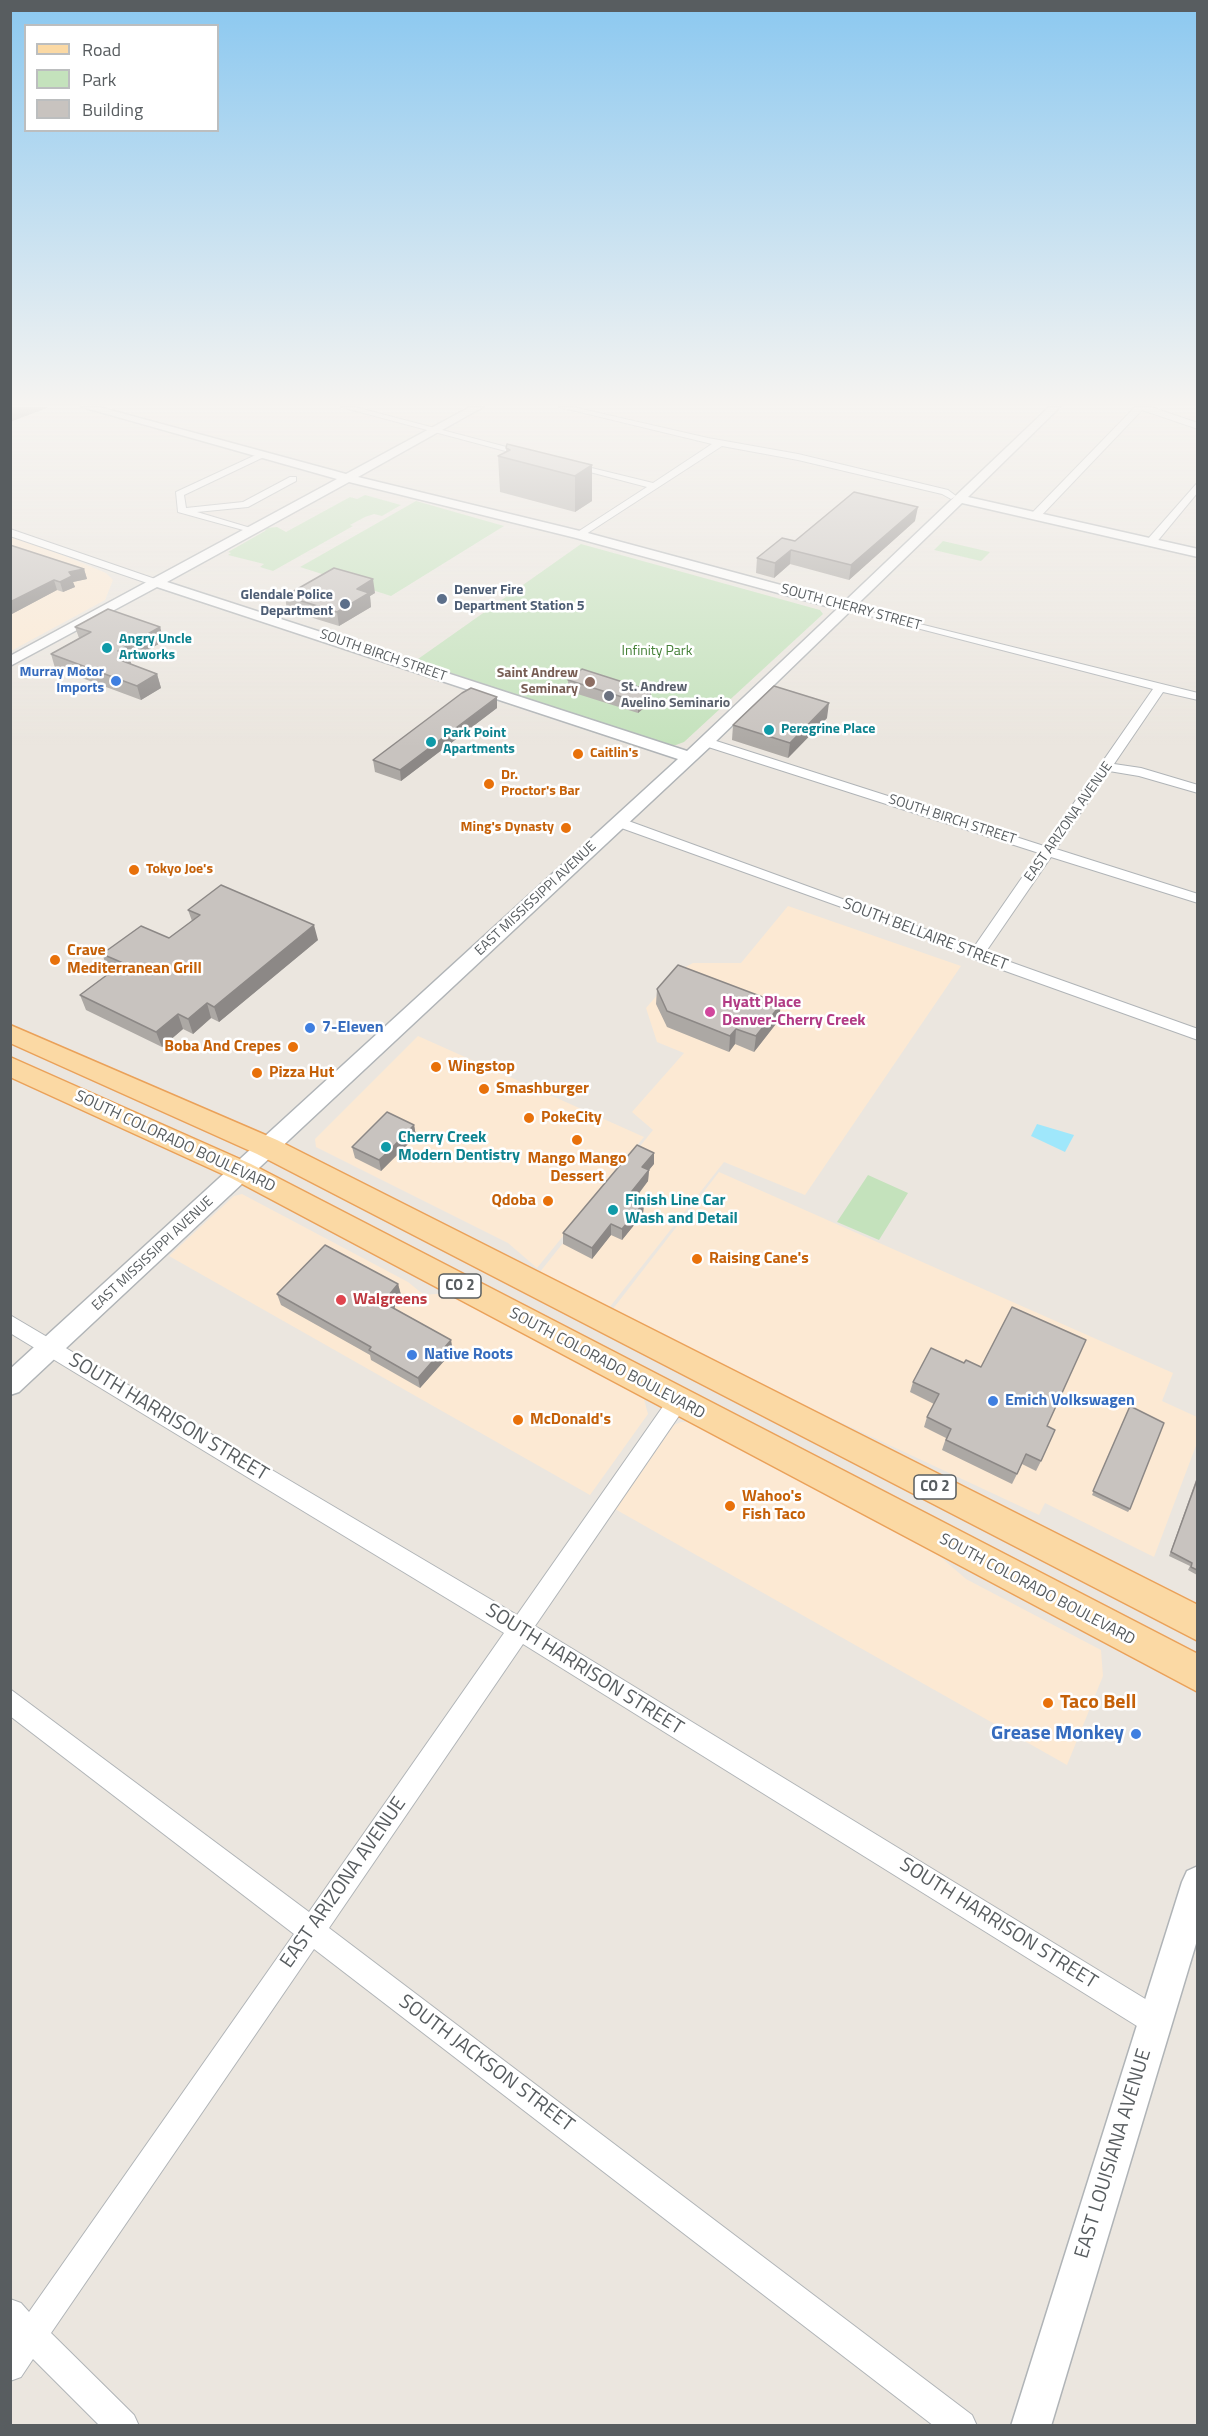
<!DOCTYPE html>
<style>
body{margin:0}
#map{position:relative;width:1208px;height:2436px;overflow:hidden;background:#ebe6df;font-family:"Titillium Web",sans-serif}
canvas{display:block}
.frame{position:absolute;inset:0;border:12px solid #585d60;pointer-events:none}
.legend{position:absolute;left:24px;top:24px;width:195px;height:108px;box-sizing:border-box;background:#fff;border:2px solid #bcbebf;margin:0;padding:8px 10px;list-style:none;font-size:18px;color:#585d60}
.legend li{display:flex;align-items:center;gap:12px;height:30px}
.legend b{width:30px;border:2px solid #bcbebf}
</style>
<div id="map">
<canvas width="1208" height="2436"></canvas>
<div class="frame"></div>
<ul class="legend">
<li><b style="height:8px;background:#fbd9a4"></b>Road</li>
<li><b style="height:16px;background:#c4e2bc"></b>Park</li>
<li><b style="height:16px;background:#c8c3bf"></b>Building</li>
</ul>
</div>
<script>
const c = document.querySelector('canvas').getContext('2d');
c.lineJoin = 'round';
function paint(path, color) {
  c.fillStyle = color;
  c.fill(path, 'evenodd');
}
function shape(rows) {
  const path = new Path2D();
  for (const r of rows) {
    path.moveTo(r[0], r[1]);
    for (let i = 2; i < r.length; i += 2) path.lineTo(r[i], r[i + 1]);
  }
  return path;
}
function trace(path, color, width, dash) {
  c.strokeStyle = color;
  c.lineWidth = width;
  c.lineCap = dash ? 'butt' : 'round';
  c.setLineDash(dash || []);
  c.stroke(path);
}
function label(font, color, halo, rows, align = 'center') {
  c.font = font + ' "Titillium Web",sans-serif';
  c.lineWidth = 5;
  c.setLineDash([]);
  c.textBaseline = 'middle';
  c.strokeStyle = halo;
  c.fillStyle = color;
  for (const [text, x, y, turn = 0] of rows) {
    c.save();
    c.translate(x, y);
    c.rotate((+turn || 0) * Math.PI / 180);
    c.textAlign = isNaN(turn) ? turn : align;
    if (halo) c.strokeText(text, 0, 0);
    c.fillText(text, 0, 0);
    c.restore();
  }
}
const commercial = shape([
 [11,537,48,549,106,573,113,580,105,600,11,651],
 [788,906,961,966,805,1195,724,1162,605,1313,536,1277,653,1130,632,1112,684,1053,657,1042,646,1008,678,971,693,963,741,963],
 [418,1036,644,1137,537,1268,508,1243,316,1147,315,1139],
 [719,1172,1173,1373,1162,1401,1197,1417,1197,1443,1154,1557,1045,1503,1039,1515,609,1314],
 [242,1194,408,1282,424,1295,446,1293,635,1392,644,1399,648,1414,590,1495,169,1256,234,1196],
 [681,1422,688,1422,930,1548,966,1579,1101,1650,1103,1676,1067,1765,615,1509,674,1425]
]);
const green = shape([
 [365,495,401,505,382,516,374,514,365,517,350,525,353,526,273,571,260,567,264,564,228,555,231,553,228,552,265,531,267,528,277,527,286,532,350,497,357,499],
 [416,501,504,526,391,596,300,567],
 [943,541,990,552,981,561,934,550],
 [581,544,820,610,823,614,684,742,676,745,668,745,418,662,418,659],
 [868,1175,908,1193,879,1240,837,1222]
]);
const water = shape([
 [1037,1124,1074,1135,1065,1152,1031,1136]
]);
const minor = shape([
 [341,407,355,407,533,454,528,457,341,407],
 [559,407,573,407,708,438,798,454,948,490,956,496,951,499,942,494,798,460,722,446,580,538,576,537,576,533,647,487,567,466,567,462,653,483,712,444,559,407],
 [1135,407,1151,407,1198,423,1198,429,1142,410,1039,518,1031,518,1031,514,1135,407],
 [260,453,268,455,184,495,186,508,243,502,290,477,296,477,296,481,248,507,197,512,254,529,254,533,178,512,176,492,260,453],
 [1198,482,1198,492,1155,544,1147,544,1147,540,1198,482],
 [10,529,161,581,162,583,153,585,10,536,10,529],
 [843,605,1198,693,1198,700,1163,692,1114,764,1141,768,1198,785,1198,793,1139,776,1109,771,1056,849,1198,894,1198,903,1051,857,985,953,1198,1029,1198,1040,983,963,950,946,613,825,613,819,623,819,974,947,1039,853,702,745,702,739,710,739,1044,846,1153,689,843,609,843,605],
 [10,1315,517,1615,671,1395,678,1392,685,1395,688,1401,685,1407,535,1626,1165,2011,1169,2021,1165,2031,1155,2035,1145,2031,523,1644,329,1928,972,2415,977,2426,934,2426,314,1949,51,2333,134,2415,139,2426,100,2426,33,2359,21,2377,10,2381,10,2299,21,2303,29,2312,294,1934,10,1716,10,1689,309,1912,504,1633,10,1333,10,1315]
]);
const tertiary = shape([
 [82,407,99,407,346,474,470,407,483,407,358,477,584,532,844,602,1049,407,1060,407,968,497,1198,549,1198,557,962,503,712,745,19,1392,10,1395,10,1369,678,759,157,587,10,666,10,656,337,479,82,407],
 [349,482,576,538,837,609,687,751,167,582,349,482],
 [1198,1866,1198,1937,1051,2426,1011,2426,1182,1882,1187,1871,1198,1866]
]);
const primary = shape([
 [10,1025,277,1140,1198,1605,1198,1641,257,1154,10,1043,10,1025],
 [10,1057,251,1164,1198,1654,1198,1692,231,1178,10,1077,10,1057]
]);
const wall = shape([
 [506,448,592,465,592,501,575,512,500,492,498,456,506,452],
 [915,521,849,580,790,564,774,578,756,573,757,558,795,541],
 [10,545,84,569,87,579,73,582,75,587,63,592,57,590,10,615],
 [375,593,370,596,371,607,339,626,287,610,285,596],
 [75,627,160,627,164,641,130,660,131,664,157,674,161,688,141,700,55,668,51,654,79,638],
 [568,680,651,691,651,702,638,713,568,691],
 [497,697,497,708,401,781,375,772,373,760],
 [827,718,788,758,732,740,733,725],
 [188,910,318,940,219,1022,211,1018,193,1034,183,1029,162,1047,86,1010,80,995,112,971,108,969,102,954,169,938,192,921],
 [657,989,779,1020,754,1052,735,1044,729,1052,667,1027,656,1004],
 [414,1125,416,1136,381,1171,355,1158,352,1147],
 [654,1164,649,1170,648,1181,635,1199,644,1203,643,1214,622,1240,611,1235,592,1259,563,1244,563,1233],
 [398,1284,401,1295,394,1302,395,1307,394,1309,453,1351,420,1388,371,1360,370,1355,281,1305,277,1294],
 [913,1382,1047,1426,1041,1461,1036,1471,1022,1464,1012,1484,942,1450,946,1438,924,1427,927,1417,934,1404,910,1392],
 [1130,1406,1130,1509,1128,1512,1092,1495],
 [1197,1477,1197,1575,1188,1570,1190,1566,1169,1556]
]);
const shadedWall = shape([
 [10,407,46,407,47,408,10,422],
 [592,465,592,501,575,512,575,476],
 [918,507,915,521,849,580,851,565],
 [791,550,790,564,774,578,775,563],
 [84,569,87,579,73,582,75,587,63,592,60,582,69,572],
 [373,579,375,593,370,596,371,607,339,626,337,612,357,589],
 [54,580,57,590,10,615,10,602],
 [160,627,164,641,130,660,133,669,124,674,118,651],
 [157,674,161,688,141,700,137,686],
 [651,691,651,702,638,713,638,702],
 [497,697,497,708,401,781,400,770],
 [829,703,827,718,788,758,790,743],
 [314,925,318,940,219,1022,214,1007],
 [207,1003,211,1018,193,1034,188,1019],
 [781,1004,779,1020,754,1052,756,1036],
 [178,1014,183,1029,162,1047,156,1032],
 [736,1029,735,1044,729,1052,730,1036],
 [414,1125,416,1136,381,1171,379,1160],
 [654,1153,654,1164,642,1178,642,1167],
 [649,1170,648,1181,628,1207,628,1196],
 [644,1203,643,1214,622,1240,622,1229],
 [611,1224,611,1235,592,1259,592,1248],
 [398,1284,401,1295,394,1302,395,1307,388,1315,386,1304,389,1295],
 [451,1340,453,1351,420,1388,418,1378]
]);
const building = shape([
 [507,444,592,465,575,476,498,456,510,450,506,448,507,444],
 [854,492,918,507,851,565,791,550,775,563,757,558,782,538,795,541,854,492],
 [10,545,84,569,69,572,72,576,60,582,54,580,10,602,10,545],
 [334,568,373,579,357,589,369,593,337,612,285,596,334,568],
 [108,609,160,627,118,651,128,655,120,660,157,674,137,686,51,654,91,632,75,627,108,609],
 [582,669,651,691,638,702,568,680,582,669],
 [774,686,829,703,790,743,733,725,774,686],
 [471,688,497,697,400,770,373,760,462,693,471,688],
 [221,885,314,925,214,1007,207,1003,188,1019,178,1014,156,1032,80,995,123,963,102,954,141,926,169,938,200,915,188,910,221,885],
 [678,965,781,1004,756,1036,736,1029,730,1036,667,1011,657,989,678,965],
 [387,1112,414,1125,388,1152,379,1160,352,1147,387,1112],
 [637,1145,654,1153,642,1167,649,1170,628,1196,644,1203,622,1229,611,1224,592,1248,563,1233,637,1145],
 [325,1245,398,1284,389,1295,393,1297,386,1304,451,1340,418,1378,369,1350,371,1347,277,1294,325,1245],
 [1012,1307,1086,1340,1047,1426,1055,1430,1041,1461,1026,1454,1017,1474,946,1440,951,1429,927,1417,939,1394,913,1382,931,1348,964,1363,966,1360,981,1367,1012,1307],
 [1130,1406,1164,1423,1130,1509,1093,1491,1130,1406],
 [1197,1480,1197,1570,1191,1567,1192,1563,1171,1552,1197,1480]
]);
const markers = [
 [442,599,6,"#5c6f8a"],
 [345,604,6,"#5c6f8a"],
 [107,648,6,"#0f9aa8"],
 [116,681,6,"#3f7fe0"],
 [590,682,6,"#8d6e63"],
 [609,696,6,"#6b7280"],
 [769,730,6,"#0f9aa8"],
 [431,742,6,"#0f9aa8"],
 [578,754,6,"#e8710a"],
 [489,784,6,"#e8710a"],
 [566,828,6,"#e8710a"],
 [134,870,6,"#e8710a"],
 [55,960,6,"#e8710a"],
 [710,1012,6,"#d1479c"],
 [310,1028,6,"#3f7fe0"],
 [293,1047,6,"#e8710a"],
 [436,1067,6,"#e8710a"],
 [257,1073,6,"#e8710a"],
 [484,1089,6,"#e8710a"],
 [529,1118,6,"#e8710a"],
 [577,1140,6,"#e8710a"],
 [386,1147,6,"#0f9aa8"],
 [548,1201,6,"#e8710a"],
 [613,1210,6,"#0f9aa8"],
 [697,1259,6,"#e8710a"],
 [341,1300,6,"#e0444e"],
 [412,1355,6,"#3f7fe0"],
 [993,1401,6,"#3f7fe0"],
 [518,1420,6,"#e8710a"],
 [730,1506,6,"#e8710a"],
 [1048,1703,6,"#e8710a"],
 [1136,1734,6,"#3f7fe0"]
];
const farServicenames = [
 ["Denver Fire",454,591],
 ["Department Station 5",454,607],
 ["Glendale Police",333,596,"right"],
 ["Department",333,612,"right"]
];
const farStreetnames = [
 ["SOUTH CHERRY STREET",851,608,15],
 ["SOUTH BIRCH STREET",383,656,19],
 ["SOUTH BIRCH STREET",952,820,18],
 ["EAST ARIZONA AVENUE",1069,822,-55],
 ["EAST MISSISSIPPI AVENUE",536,899,-43],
 ["EAST MISSISSIPPI AVENUE",153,1254,-43]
];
const farCulturenames = [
 ["Angry Uncle",119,640],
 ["Artworks",119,656],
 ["Peregrine Place",781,730],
 ["Park Point",443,734],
 ["Apartments",443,750]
];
const farParknames = [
 ["Infinity Park",657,652]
];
const farShopnames = [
 ["Murray Motor",104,673],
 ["Imports",104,689]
];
const farEducationnames = [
 ["Saint Andrew",578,674],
 ["Seminary",578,690]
];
const farWorshipnames = [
 ["St. Andrew",621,688],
 ["Avelino Seminario",621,704]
];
const farFoodnames = [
 ["Caitlin's",590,754],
 ["Dr.",501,776],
 ["Proctor's Bar",501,792],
 ["Ming's Dynasty",554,828,"right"],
 ["Tokyo Joe's",146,870]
];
const shields = [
 [460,1286,42],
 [935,1487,42]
];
const shieldNames = [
 ["CO 2",460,1286],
 ["CO 2",935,1487]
];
const streetNames = [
 ["SOUTH BELLAIRE STREET",925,935,21],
 ["SOUTH COLORADO BOULEVARD",175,1142,25],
 ["SOUTH COLORADO BOULEVARD",607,1364,28],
 ["SOUTH COLORADO BOULEVARD",1037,1590,28]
];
const foodNames = [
 ["Crave",67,951],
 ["Mediterranean Grill",67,969],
 ["Boba And Crepes",281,1047,"right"],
 ["Wingstop",448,1067],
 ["Pizza Hut",269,1073],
 ["Smashburger",496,1089],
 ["PokeCity",541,1118],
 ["Mango Mango",577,1159,"center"],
 ["Dessert",577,1177,"center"],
 ["Qdoba",536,1201,"right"],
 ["Raising Cane's",709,1259],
 ["McDonald's",530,1420],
 ["Wahoo's",742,1497],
 ["Fish Taco",742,1515]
];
const hotelNames = [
 ["Hyatt Place",722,1003],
 ["Denver-Cherry Creek",722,1021]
];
const shopNames = [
 ["7-Eleven",322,1028],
 ["Native Roots",424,1355],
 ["Emich Volkswagen",1005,1401]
];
const cultureNames = [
 ["Cherry Creek",398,1138],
 ["Modern Dentistry",398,1156],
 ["Finish Line Car",625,1201],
 ["Wash and Detail",625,1219]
];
const healthNames = [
 ["Walgreens",353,1300]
];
const nearStreetnames = [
 ["SOUTH HARRISON STREET",168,1418,31],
 ["SOUTH HARRISON STREET",584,1670,32],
 ["EAST ARIZONA AVENUE",344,1883,-55],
 ["SOUTH HARRISON STREET",998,1924,32],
 ["SOUTH JACKSON STREET",486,2064,37],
 ["EAST LOUISIANA AVENUE",1114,2154,-73]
];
const nearFoodnames = [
 ["Taco Bell",1060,1703]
];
const nearShopnames = [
 ["Grease Monkey",1124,1734]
];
paint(commercial, '#fce9d3');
paint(green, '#c4e2bc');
paint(water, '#9fe7fb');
trace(minor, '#b0b4b7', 2);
trace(tertiary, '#b0b4b7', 3);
trace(primary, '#eaa159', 3);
paint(minor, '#fff');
paint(tertiary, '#fff');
paint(primary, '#fbd9a4');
paint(wall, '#aca8a4');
paint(shadedWall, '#8c8886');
paint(building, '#c8c3bf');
trace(building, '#8c8886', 1.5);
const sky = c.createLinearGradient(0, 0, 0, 748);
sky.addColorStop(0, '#8bc8f0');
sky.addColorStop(0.54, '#f6f4f1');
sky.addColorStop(1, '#f6f4f100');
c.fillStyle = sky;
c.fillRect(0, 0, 1208, 748);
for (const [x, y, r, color] of markers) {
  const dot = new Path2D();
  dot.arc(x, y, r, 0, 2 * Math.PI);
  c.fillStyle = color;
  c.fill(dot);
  trace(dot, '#fff', 2);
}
label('bold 14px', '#4e5e75', '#fff', farServicenames, 'left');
label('14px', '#585d60', '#fff', farStreetnames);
label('bold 14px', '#0d838f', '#fff', farCulturenames, 'left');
label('14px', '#448037', '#fff', farParknames);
label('bold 14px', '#366cbe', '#fff', farShopnames, 'right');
label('bold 14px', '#785e54', '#fff', farEducationnames, 'right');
label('bold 14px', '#5b616d', '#fff', farWorshipnames, 'left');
label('bold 14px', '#c56008', '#fff', farFoodnames, 'left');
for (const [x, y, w] of shields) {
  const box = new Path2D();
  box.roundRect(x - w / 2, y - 12, w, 24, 4.5);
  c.fillStyle = '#fff';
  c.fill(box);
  trace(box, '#585d60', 1.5);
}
label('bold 15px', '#585d60', null, shieldNames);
label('16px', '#585d60', '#fff', streetNames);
label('bold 16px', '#c56008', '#fff', foodNames, 'left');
label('bold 16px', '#b23c85', '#fff', hotelNames, 'left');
label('bold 16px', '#366cbe', '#fff', shopNames, 'left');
label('bold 16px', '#0d838f', '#fff', cultureNames, 'left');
label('bold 16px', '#be3a42', '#fff', healthNames, 'left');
label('20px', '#585d60', '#fff', nearStreetnames);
label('bold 20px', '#c56008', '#fff', nearFoodnames, 'left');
label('bold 20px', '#366cbe', '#fff', nearShopnames, 'right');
</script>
